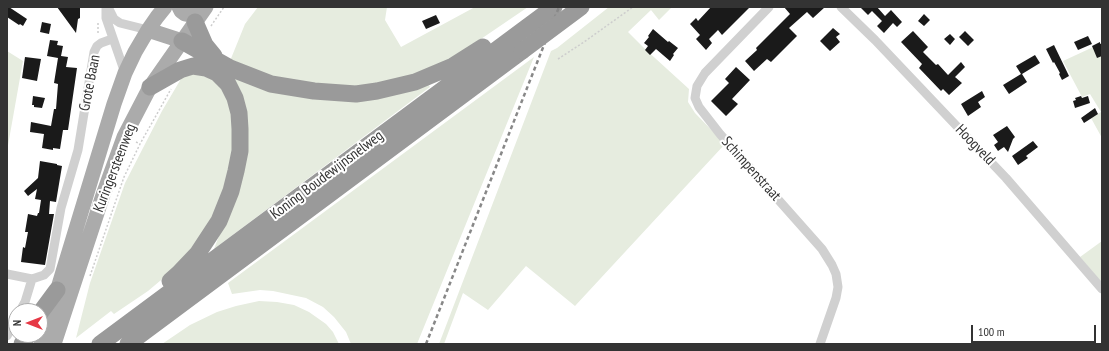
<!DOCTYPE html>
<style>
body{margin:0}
#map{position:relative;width:1109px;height:351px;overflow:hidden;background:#fff;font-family:"PT Sans Narrow",sans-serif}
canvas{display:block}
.frame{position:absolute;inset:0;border:8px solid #333;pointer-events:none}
.north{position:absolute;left:8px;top:303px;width:40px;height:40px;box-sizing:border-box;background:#fff;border:1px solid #adadad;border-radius:50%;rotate:270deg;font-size:11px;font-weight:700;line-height:16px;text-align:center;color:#333}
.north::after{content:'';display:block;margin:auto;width:14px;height:18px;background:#e63946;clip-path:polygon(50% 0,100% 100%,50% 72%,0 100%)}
.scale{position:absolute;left:971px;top:325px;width:125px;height:18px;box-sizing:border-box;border:2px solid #333;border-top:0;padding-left:5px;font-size:12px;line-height:14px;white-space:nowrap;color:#333;-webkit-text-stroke:3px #fff;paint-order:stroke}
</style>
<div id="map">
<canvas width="1109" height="351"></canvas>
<div class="frame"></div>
<div class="north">N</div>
<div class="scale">100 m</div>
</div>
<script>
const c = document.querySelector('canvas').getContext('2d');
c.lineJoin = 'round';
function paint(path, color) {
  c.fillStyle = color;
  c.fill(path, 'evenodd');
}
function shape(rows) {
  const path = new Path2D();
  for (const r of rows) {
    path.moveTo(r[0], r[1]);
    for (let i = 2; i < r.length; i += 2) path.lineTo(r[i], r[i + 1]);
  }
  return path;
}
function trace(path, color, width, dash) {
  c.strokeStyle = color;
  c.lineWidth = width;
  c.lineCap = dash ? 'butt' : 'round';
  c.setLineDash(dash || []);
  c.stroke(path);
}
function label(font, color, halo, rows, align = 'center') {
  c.font = font + ' "PT Sans Narrow",sans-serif';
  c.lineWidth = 4;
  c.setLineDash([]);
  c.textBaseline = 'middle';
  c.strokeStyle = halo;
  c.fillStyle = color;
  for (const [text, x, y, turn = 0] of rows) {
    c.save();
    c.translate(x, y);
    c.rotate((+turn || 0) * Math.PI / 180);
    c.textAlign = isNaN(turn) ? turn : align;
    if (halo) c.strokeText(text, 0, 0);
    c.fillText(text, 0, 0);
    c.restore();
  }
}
const green = shape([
 [258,7,387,7,385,20,401,47,475,7,528,7,453,58,409,78,373,86,337,88,282,82,230,61,245,24],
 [609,7,672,7,659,20,651,10,628,32,644,48,689,89,688,102,695,113,725,144,575,306,526,266,488,310,463,293,444,344,439,344,551,51,557,48],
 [1102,43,1102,138,1091,118,1101,112,1090,94,1082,97,1063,61],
 [7,51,23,61,7,151],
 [534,57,417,344,351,344,346,332,334,317,323,307,306,298,273,291,260,290,232,294,228,283],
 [185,72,202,72,214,79,224,90,228,100,232,119,233,140,231,161,221,198,204,233,173,270,148,291,114,314,111,311,76,338,90,283,125,183,162,111],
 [224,74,277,93,427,82,430,87,214,249,235,194,245,147],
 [1102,241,1102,283,1080,257],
 [259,301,277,302,294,305,309,312,326,324,333,332,339,344,162,344,190,325,217,312,236,306]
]);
const building = shape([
 [7,7,9,7,27,19,23,26,20,24,19,25,7,17],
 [57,7,80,7,80,18,78,19,76,33],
 [711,7,750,7,722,35,718,30,709,39,712,43,706,50,696,39,700,35,690,24,696,18,698,21],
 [784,7,825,7,813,18,807,12,789,28,797,36,771,62,767,59,754,71,745,61,757,50,756,48,790,14],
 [860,7,877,7,885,16,891,10,902,22,897,27,893,23,884,33,877,26,882,21,872,11,868,15],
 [924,14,930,20,924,26,918,21],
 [436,15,440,23,426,29,422,21],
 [42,22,51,24,49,34,40,32],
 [833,28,840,34,836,37,840,42,830,51,820,41],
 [653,29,668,42,669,41,678,48,673,54,674,55,670,61,656,49,650,55,645,50,648,46,644,43,649,37,648,36],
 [913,31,928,47,923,52,936,65,938,64,948,75,961,62,965,67,955,77,962,83,949,95,943,89,941,91,919,68,922,64,901,42],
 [965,31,974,40,968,46,959,37],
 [950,34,955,39,950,45,944,39],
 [1088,36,1092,44,1078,50,1074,42],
 [50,40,58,41,57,45,63,46,61,56,68,57,66,67,77,68,68,130,63,130,60,149,53,148,53,150,42,148,44,134,30,132,31,122,51,126,54,109,56,109,58,84,54,83,58,58,47,56],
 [1100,42,1100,44,1102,43,1102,56,1097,58,1092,46],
 [1054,45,1069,76,1062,80,1059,74,1060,73,1054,62,1053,63,1046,49],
 [1035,55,1040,63,1022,74,1027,82,1009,94,1003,85,1021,74,1016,66],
 [25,57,41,59,37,81,22,78],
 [736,67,750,80,732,99,738,104,726,116,711,101,729,83,725,79],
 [982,91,985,97,978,102,981,107,968,116,961,104],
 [33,96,45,98,42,108,34,107,34,105,32,105],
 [1081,96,1082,98,1088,96,1090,103,1075,108,1073,101,1076,100,1075,98],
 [1095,108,1098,114,1084,123,1081,118],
 [1007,126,1015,137,1013,139,1008,152,1004,147,998,151,994,145,998,142,993,135],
 [1033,141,1038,147,1026,156,1028,158,1018,165,1012,156],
 [40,161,57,164,57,165,62,166,56,202,50,201,49,214,54,214,45,265,21,262,23,247,25,248,28,232,25,232,28,214,37,216,38,213,39,213,41,200,35,199,37,189,28,196,24,191,38,178]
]);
const path = shape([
 [98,23,98,35],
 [211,26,224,7],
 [558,59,584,42,633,7],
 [136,142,140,144],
 [90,276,124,177,140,144,171,89]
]);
const minor = shape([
 [106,7,106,18,125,73],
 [108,7,114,19,120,23,148,30],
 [769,7,705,73,697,86,695,98,699,107,720,134,822,249,832,265,836,274,838,287,836,298,820,344],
 [841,7,875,40,1006,178,1102,289],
 [7,274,32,279],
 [32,279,44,275,50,269,61,208,78,150,94,52,97,46,101,43,112,39],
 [20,311,25,302,32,279],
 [7,336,16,319]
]);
const primary = shape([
 [179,7,181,11,185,14,190,15,200,15],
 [148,30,182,41],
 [41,344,114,104,125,73,135,52,148,30,157,17,165,7],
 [54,344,103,195,124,137,150,87,206,7]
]);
const motorway = shape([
 [195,22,205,45,214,56],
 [182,41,230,68,271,84,314,91,356,94,377,91,415,82,453,66,483,47],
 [150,87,180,70,193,66,206,68,217,73,228,84,235,98,239,113,240,129,240,151,236,171,231,191,219,221,198,253,179,273,170,281],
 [40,313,57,290],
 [22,344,28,335],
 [100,344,554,7],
 [128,344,522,51]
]);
const rail = shape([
 [426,344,559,7]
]);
const motorwayBridge = shape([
 [522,51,581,7]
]);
const streetNames = [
 ["Grote Baan",90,83,-79],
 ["Hoogveld",975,145,46],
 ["Kuringersteenweg",115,168,-69],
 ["Schimpenstraat",751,169,48],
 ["Koning Boudewijnsnelweg",327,175,-37]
];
paint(green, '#e6ecdf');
paint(building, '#1a1a1a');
trace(path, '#cdcdcd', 1.5, [2, 2]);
trace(minor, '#d0d0d0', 9);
trace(primary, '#ababab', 15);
trace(motorway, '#9a9a9a', 17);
trace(rail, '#888', 2.5, [4, 3]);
trace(motorwayBridge, '#9a9a9a', 17);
label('15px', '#333', '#fff', streetNames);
</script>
